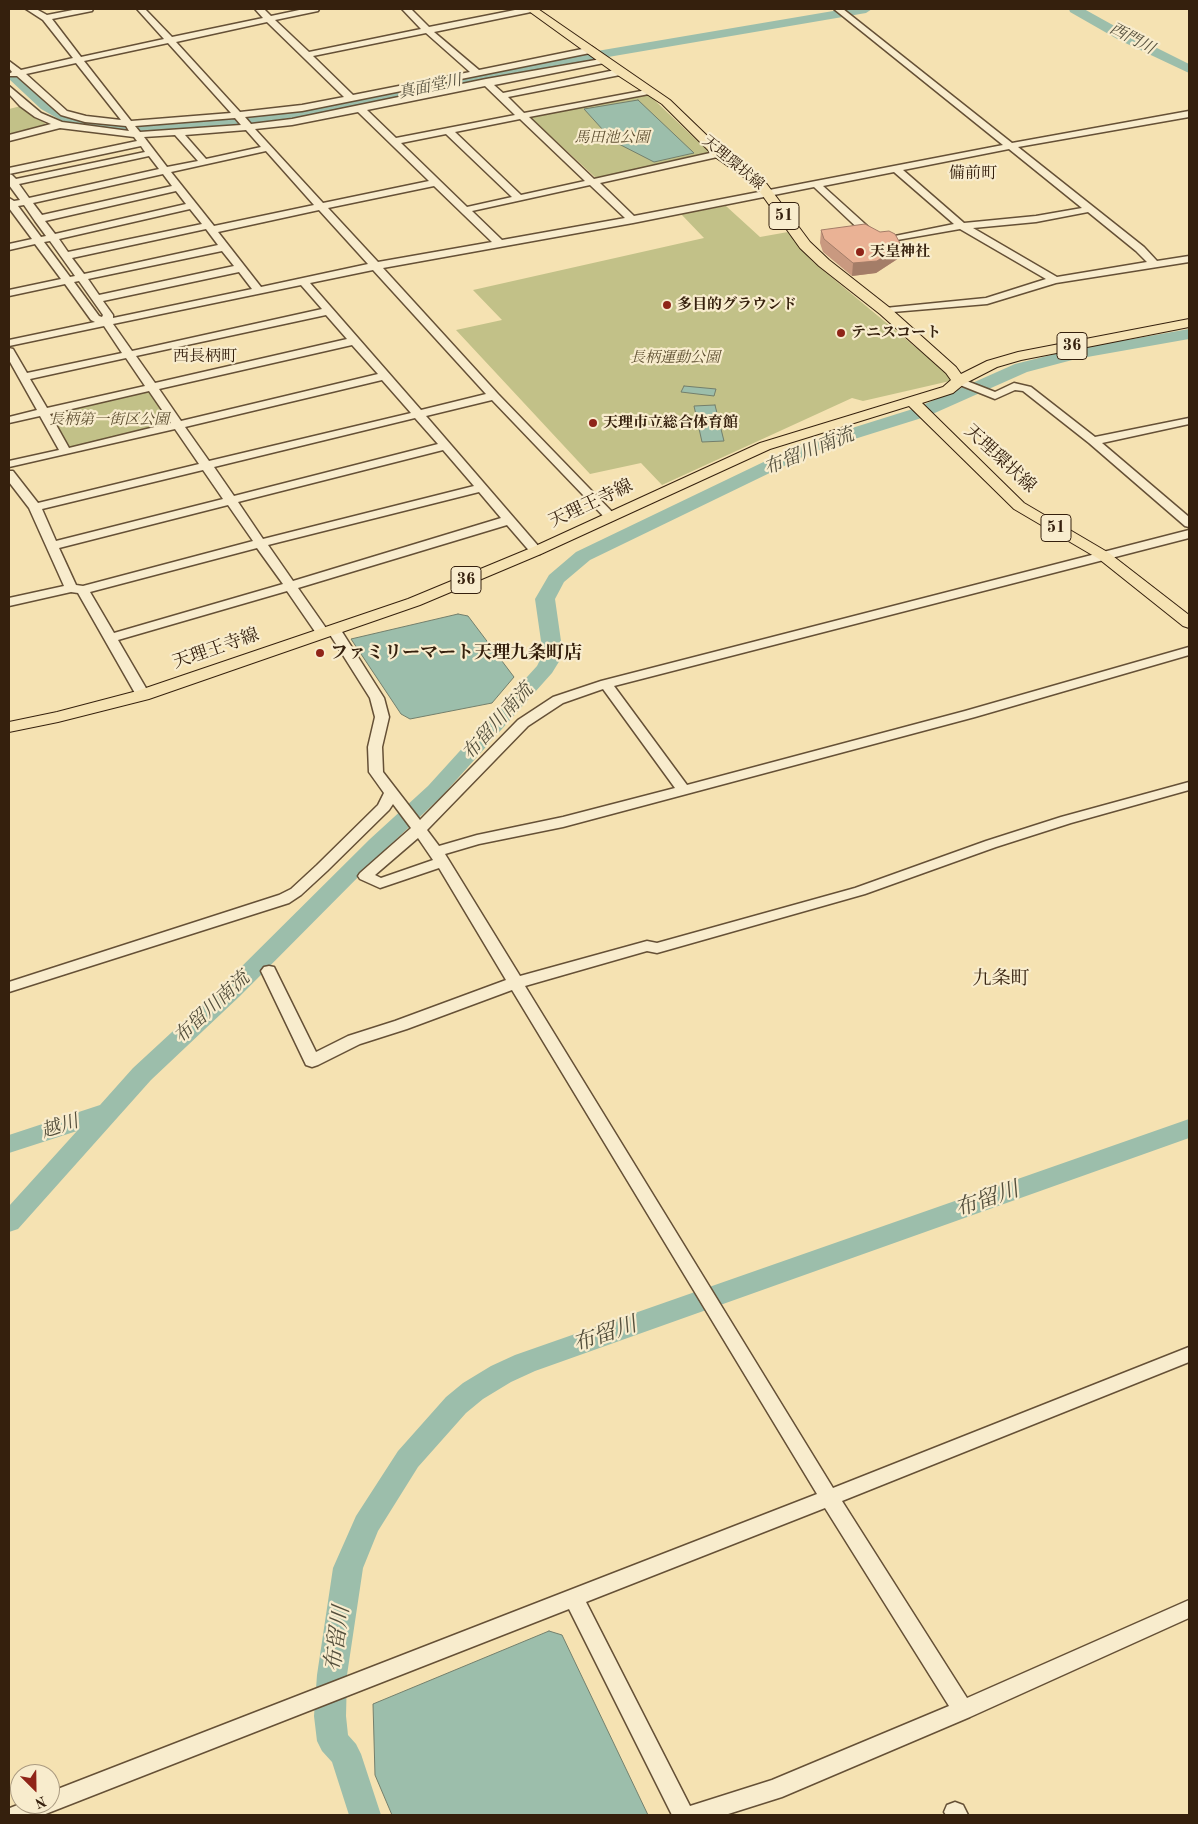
<!DOCTYPE html>
<meta charset="utf-8">
<style>
body{margin:0}
#map{position:relative;width:1198px;height:1824px;overflow:hidden;background:#f5e2b2;font-family:"Old Standard TT",serif}
canvas{display:block}
.frame{position:absolute;inset:0;border:10px solid #35200d;pointer-events:none}
.north{position:absolute;left:10px;top:1764px;width:50px;height:50px;box-sizing:border-box;background:#f8eccd;border:1px solid #aa9a80;border-radius:50%;rotate:157deg;font-size:14px;font-weight:700;line-height:20px;text-align:center;color:#35200d}
.north::after{content:'';display:block;margin:auto;width:18px;height:22px;background:#8f2418;clip-path:polygon(50% 0,100% 100%,50% 72%,0 100%)}
</style>
<div id="map">
<canvas width="1198" height="1824"></canvas>
<div class="frame"></div>
<div class="north">N</div>
</div>
<script>
const c = document.querySelector('canvas').getContext('2d');
c.lineJoin = 'round';
function paint(path, color) {
  c.fillStyle = color;
  c.fill(path, 'evenodd');
}
function shape(rows) {
  const path = new Path2D();
  for (const r of rows) {
    path.moveTo(r[0], r[1]);
    for (let i = 2; i < r.length; i += 2) path.lineTo(r[i], r[i + 1]);
  }
  return path;
}
function trace(path, color, width, dash) {
  c.strokeStyle = color;
  c.lineWidth = width;
  c.lineCap = dash ? 'butt' : 'round';
  c.setLineDash(dash || []);
  c.stroke(path);
}
function label(font, color, halo, rows, align = 'center') {
  c.font = font + ' "Old Standard TT","Noto Serif JP",serif';
  c.lineWidth = 4.5;
  c.setLineDash([]);
  c.textBaseline = 'middle';
  c.strokeStyle = halo;
  c.fillStyle = color;
  for (const [text, x, y, turn = 0] of rows) {
    c.save();
    c.translate(x, y);
    c.rotate((+turn || 0) * Math.PI / 180);
    c.textAlign = isNaN(turn) ? turn : align;
    if (halo) c.strokeText(text, 0, 0);
    c.fillText(text, 0, 0);
    c.restore();
  }
}
const green = shape([
 [648,94,710,153,603,178,595,177,530,117],
 [21,106,50,127,9,136,9,109],
 [726,206,760,237,788,232,812,261,949,375,950,381,863,401,852,398,662,485,641,463,590,474,456,330,502,320,473,290,704,238,681,214],
 [136,391,150,392,174,426,73,450,69,448,49,416,51,411]
]);
const water = shape([
 [638,100,694,153,654,162,613,141,584,109,638,100],
 [684,386,716,389,714,396,681,392,684,386],
 [715,405,724,441,702,442,694,406,715,405],
 [458,614,468,616,514,677,492,703,410,719,401,714,351,639,458,614],
 [549,1631,562,1635,648,1815,392,1815,375,1775,373,1704,549,1631]
]);
const river = shape([
 [845,9,872,9,866,13,532,70,305,116,225,127,127,132,64,122,41,109,9,79,9,68,14,69,51,103,68,114,127,124,225,119,305,108,532,62,845,9],
 [1069,9,1084,9,1129,34,1189,64,1189,73,1119,40,1070,12,1069,9],
 [1189,329,1189,339,1076,359,1027,372,928,416,813,452,590,560,564,582,555,599,562,648,560,660,552,673,442,796,386,849,240,996,151,1080,18,1229,9,1232,9,1206,77,1131,9,1153,9,1135,100,1105,133,1068,224,984,370,839,428,786,537,666,540,660,542,648,535,599,549,575,576,552,801,444,916,408,1015,364,1075,349,1189,329],
 [1189,1119,1189,1138,535,1371,511,1382,483,1399,466,1413,418,1467,378,1531,363,1568,347,1675,346,1716,348,1735,356,1744,361,1754,381,1815,349,1815,332,1762,322,1751,317,1741,314,1716,317,1675,333,1568,356,1516,398,1451,446,1397,463,1383,491,1366,515,1355,1189,1119]
]);
const minor = shape([
 [26,9,36,9,47,15,78,9,93,9,92,11,52,19,81,57,164,39,137,9,145,9,172,37,263,18,255,9,264,9,271,16,304,9,319,9,318,11,275,20,309,52,421,29,402,9,411,9,429,27,520,9,535,9,531,12,434,32,479,70,592,47,596,50,595,52,302,111,245,117,251,124,292,119,486,79,607,58,608,60,604,63,494,85,503,93,620,69,624,72,620,75,508,97,524,113,652,89,654,91,649,94,529,117,594,179,719,151,722,152,722,156,600,183,634,216,1003,145,834,9,843,9,1012,143,1189,111,1189,117,1018,147,1144,247,1157,261,1189,256,1189,262,1056,283,987,304,881,313,880,311,885,308,986,298,1046,279,960,229,880,243,867,237,814,187,633,223,383,268,498,394,617,517,611,521,607,520,492,400,426,416,540,548,542,551,540,554,532,554,507,525,298,588,328,631,329,627,339,627,384,698,389,717,382,747,383,772,420,820,518,720,553,697,601,681,1189,530,1189,538,614,686,687,785,965,711,1189,647,1189,655,975,717,563,827,479,844,445,854,520,976,647,941,657,943,855,888,986,841,1061,817,1189,782,1189,790,1071,823,996,847,865,894,657,953,647,951,525,986,833,1488,1189,1347,1189,1362,842,1501,967,1698,1189,1600,1189,1618,970,1717,782,1797,725,1815,672,1815,569,1609,43,1815,9,1815,10,1808,20,1804,50,1804,50,1792,817,1494,512,990,407,1029,360,1044,318,1065,312,1067,306,1065,261,971,264,967,269,966,274,967,316,1052,348,1036,395,1021,506,980,439,868,380,888,360,879,358,876,360,873,411,828,393,804,389,810,327,871,301,895,289,903,9,992,9,982,279,895,291,889,317,865,378,805,384,793,369,772,368,747,375,717,370,698,329,633,323,637,318,636,287,591,118,640,150,695,143,699,136,695,78,593,71,592,9,606,9,598,64,586,29,508,9,482,9,471,13,471,38,503,199,464,175,429,9,467,9,461,59,450,40,416,9,423,9,417,37,410,9,360,9,348,13,349,27,373,122,353,104,326,9,346,9,340,95,322,91,320,65,284,9,296,9,290,61,279,35,244,9,250,9,244,32,239,9,208,9,198,14,201,20,200,9,185,9,174,12,175,16,179,145,152,141,146,9,174,9,168,137,141,134,137,60,128,9,141,9,135,51,124,35,117,20,106,9,94,9,86,41,113,62,122,129,131,126,126,85,122,61,115,17,76,10,76,9,74,12,72,9,68,9,61,21,70,73,58,43,20,26,9],
 [267,22,344,97,302,105,240,112,176,42,267,22],
 [426,33,470,72,353,95,313,56,426,33],
 [168,43,231,113,131,121,84,61,168,43],
 [76,63,121,120,86,116,67,111,26,74,76,63],
 [485,86,515,115,396,138,367,110,485,86],
 [358,112,429,181,323,203,255,129,292,125,358,112],
 [235,118,241,125,140,132,135,126,235,118],
 [520,119,585,181,521,195,455,132,520,119],
 [246,130,261,147,206,159,185,135,246,130],
 [446,134,512,197,467,207,401,143,446,134],
 [175,135,198,161,167,167,144,137,175,135],
 [1009,149,1082,208,1036,216,964,223,903,170,1009,149],
 [266,151,314,205,214,226,171,172,266,151],
 [149,156,159,169,29,198,19,184,149,156],
 [894,172,954,224,885,238,875,233,823,186,894,172],
 [163,174,172,186,42,215,33,203,163,174],
 [590,185,625,218,502,240,472,211,590,185],
 [434,186,492,242,378,262,328,208,434,186],
 [176,191,186,204,55,234,45,221,176,191],
 [24,205,35,221,46,236,41,237,18,206,24,205],
 [190,209,202,224,68,252,59,239,190,209],
 [319,210,368,264,261,287,218,232,319,210],
 [1088,212,1136,251,1147,262,1057,277,973,228,1036,222,1088,212],
 [206,229,218,245,84,274,72,258,206,229],
 [50,241,75,276,70,277,44,242,50,241],
 [222,251,234,266,99,295,88,279,222,251],
 [373,270,486,394,421,410,310,283,373,270],
 [239,272,252,289,113,318,113,315,103,301,239,272],
 [79,281,103,315,102,317,99,316,74,282,79,281],
 [301,285,322,309,132,351,113,324,301,285],
 [326,315,347,339,155,383,136,356,326,315],
 [352,345,378,374,181,421,159,389,352,345],
 [126,358,145,386,47,408,30,379,126,358],
 [382,380,411,413,209,461,185,427,382,380],
 [149,391,171,423,69,448,50,414,149,391],
 [415,418,438,444,234,496,214,467,415,418],
 [443,450,474,486,263,539,238,502,443,450],
 [203,470,223,499,56,541,42,509,203,470],
 [479,492,501,518,293,581,268,545,479,492],
 [228,505,253,541,83,586,76,585,59,548,228,505],
 [257,548,283,584,114,633,90,592,257,548],
 [603,689,675,788,563,817,477,835,439,846,427,830,528,726,563,703,603,689],
 [418,838,433,860,381,878,375,875,418,838],
 [825,1508,949,1706,772,1780,690,1806,586,1602,825,1508],
 [959,378,995,392,1014,383,1031,387,1095,437,1189,418,1189,424,1102,443,1189,517,1189,527,1185,526,1089,443,1023,391,1015,390,995,399,955,383,953,381,955,379,959,378],
 [955,1802,963,1805,968,1815,946,1815,944,1812,947,1805,955,1802]
]);
const major = shape([
 [526,9,538,9,670,100,723,151,763,179,810,242,829,260,890,308,956,367,961,374,987,361,1018,352,1189,319,1189,327,1021,360,997,367,964,384,953,393,922,403,1024,503,1109,553,1189,615,1189,628,1183,626,1099,559,1014,509,909,406,770,449,541,554,420,605,149,699,58,722,9,732,9,722,57,712,137,691,408,599,531,548,760,443,943,387,951,380,946,373,880,314,819,266,800,248,755,185,715,157,662,104,616,74,526,9]
]);
const wall = shape([
 [821,230,899,258,876,273,852,276,823,252,820,243]
]);
const shadedWall = shape([
 [901,245,899,258,876,273,852,276,853,263]
]);
const building = shape([
 [865,224,880,232,889,231,895,234,901,245,877,261,853,263,824,239,821,230,865,224]
]);
const markers = [
 [860,252,5,"#8f2418"],
 [667,305,5,"#8f2418"],
 [841,333,5,"#8f2418"],
 [593,423,5,"#8f2418"],
 [320,653,5,"#8f2418"]
];
const farParknames = [
 ["馬田池公園",612,138],
 ["長柄運動公園",675,358],
 ["長柄第一街区公園",109,420]
];
const farStreetnames = [
 ["天理環状線",733,163,40]
];
const farPoinames = [
 ["天皇神社",870,252],
 ["多目的グラウンド",677,305],
 ["テニスコート",851,333],
 ["天理市立総合体育館",603,423]
];
const farWaternames = [
 ["西門川",1132,39,28],
 ["真面堂川",430,87,-12]
];
const farNeighbourhoodnames = [
 ["備前町",973,174],
 ["西長柄町",205,357]
];
const shields = [
 [784,216,30],
 [1072,346,30],
 [1056,528,30],
 [466,580,30]
];
const shieldNames = [
 ["51",784,216],
 ["36",1072,346],
 ["51",1056,528],
 ["36",466,580]
];
const streetNames = [
 ["天理環状線",1000,459,43],
 ["天理王寺線",591,504,-25],
 ["天理王寺線",216,649,-19]
];
const poiNames = [
 ["ファミリーマート天理九条町店",330,653]
];
const waterNames = [
 ["布留川南流",809,452,-22],
 ["布留川南流",498,722,-48],
 ["布留川南流",212,1008,-43],
 ["越川",60,1127,-18]
];
const neighbourhoodNames = [
 ["九条町",1001,979]
];
const nearWaternames = [
 ["布留川",987,1200,-19],
 ["布留川",605,1335,-19],
 ["布留川",338,1639,-82]
];
paint(green, '#c2c188');
paint(water, '#9cbeab');
trace(water, '#737f6c', 1);
paint(river, '#9cbeab');
trace(minor, '#655036', 3);
trace(major, '#35200d', 2);
paint(minor, '#f8eccd');
paint(major, '#f5e2b2');
paint(wall, '#c99980');
paint(shadedWall, '#a47d68');
paint(building, '#eab295');
trace(building, '#a47d68', 1);
for (const [x, y, r, color] of markers) {
  const dot = new Path2D();
  dot.arc(x, y, r, 0, 2 * Math.PI);
  c.fillStyle = color;
  c.fill(dot);
  trace(dot, '#f8eccd', 2);
}
label('italic 15px', '#5f5032', '#f8eccd', farParknames);
label('15px', '#35200d', '#f8eccd', farStreetnames);
label('bold 15px', '#35200d', '#f8eccd', farPoinames, 'left');
label('italic 16px', '#544f3c', '#f8eccd', farWaternames);
label('16px', '#35200d', '#f8eccd', farNeighbourhoodnames);
for (const [x, y, w] of shields) {
  const box = new Path2D();
  box.roundRect(x - w / 2, y - 13.5, w, 27, 4);
  c.fillStyle = '#f8eccd';
  c.fill(box);
  trace(box, '#35200d', 1);
}
label('bold 16px', '#35200d', null, shieldNames);
label('18px', '#35200d', '#f8eccd', streetNames);
label('bold 18px', '#35200d', '#f8eccd', poiNames, 'left');
label('italic 19px', '#544f3c', '#f8eccd', waterNames);
label('19px', '#35200d', '#f8eccd', neighbourhoodNames);
label('italic 22px', '#544f3c', '#f8eccd', nearWaternames);
</script>
